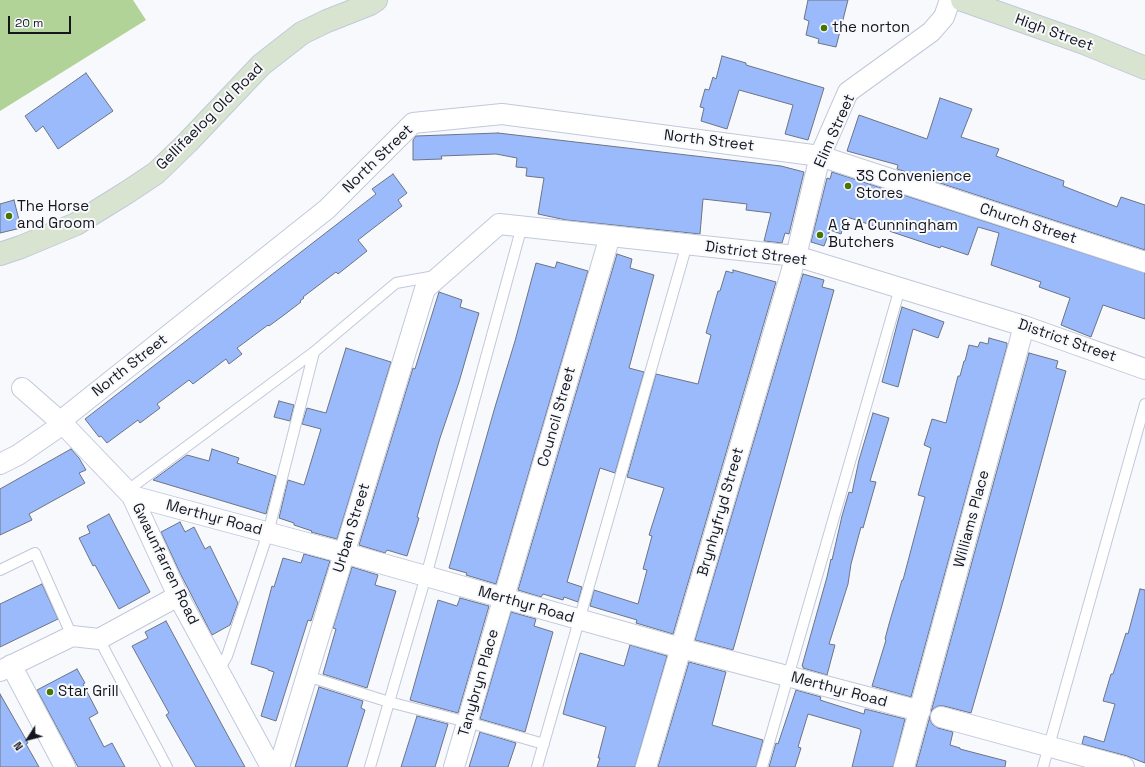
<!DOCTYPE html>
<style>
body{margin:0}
#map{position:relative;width:1145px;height:767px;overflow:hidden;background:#f8f9fd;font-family:"Space Grotesk",sans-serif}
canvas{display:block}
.north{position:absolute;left:8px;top:719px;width:40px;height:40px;-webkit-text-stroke:3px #f8f9fd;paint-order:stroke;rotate:234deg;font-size:11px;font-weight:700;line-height:16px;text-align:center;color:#13161c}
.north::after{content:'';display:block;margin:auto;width:14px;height:18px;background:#13161c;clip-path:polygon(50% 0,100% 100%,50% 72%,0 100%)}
.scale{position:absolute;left:8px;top:16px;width:63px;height:18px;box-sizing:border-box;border:2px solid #13161c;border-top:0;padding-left:5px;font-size:12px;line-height:14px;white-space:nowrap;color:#13161c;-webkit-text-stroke:3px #f8f9fd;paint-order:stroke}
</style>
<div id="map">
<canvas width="1145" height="767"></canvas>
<div class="north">N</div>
<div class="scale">20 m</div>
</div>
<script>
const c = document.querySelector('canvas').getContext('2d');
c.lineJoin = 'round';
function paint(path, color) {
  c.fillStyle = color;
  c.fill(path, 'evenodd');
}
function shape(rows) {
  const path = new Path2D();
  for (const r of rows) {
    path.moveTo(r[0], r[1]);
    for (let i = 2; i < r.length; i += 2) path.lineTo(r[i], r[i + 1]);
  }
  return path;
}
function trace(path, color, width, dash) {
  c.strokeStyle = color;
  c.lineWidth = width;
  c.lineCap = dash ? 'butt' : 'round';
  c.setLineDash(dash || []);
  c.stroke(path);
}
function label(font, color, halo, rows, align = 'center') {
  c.font = font + ' "Space Grotesk",sans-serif';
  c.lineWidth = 4;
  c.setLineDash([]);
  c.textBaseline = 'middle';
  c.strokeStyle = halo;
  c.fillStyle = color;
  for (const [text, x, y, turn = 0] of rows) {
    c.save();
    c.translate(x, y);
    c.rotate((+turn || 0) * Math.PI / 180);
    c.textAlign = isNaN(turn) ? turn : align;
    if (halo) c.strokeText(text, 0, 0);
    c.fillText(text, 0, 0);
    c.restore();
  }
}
const green = shape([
 [0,0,133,0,146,20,0,111]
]);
const building = shape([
 [808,0,848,0,836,47,818,43,819,39,806,35,809,21,804,19,808,0],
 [722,56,746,63,746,65,824,88,808,140,785,134,793,105,739,90,727,129,701,121,704,108,700,107,705,89,709,90,713,77,716,79,722,56],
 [86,73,113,111,58,149,43,126,36,132,25,116,86,73],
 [940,98,972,109,961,137,999,149,996,156,1064,181,1063,186,1117,207,1121,197,1145,205,1145,250,897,169,898,165,847,151,859,115,927,139,940,98],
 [498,133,781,166,804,172,789,234,785,233,782,243,764,241,771,213,746,210,747,204,703,199,700,234,566,220,538,214,544,178,526,176,527,168,516,167,517,158,496,154,441,156,442,159,413,160,413,140,416,136,498,133],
 [832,172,1145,273,1145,319,1103,305,1091,337,1061,325,1070,298,1039,287,1041,282,991,265,999,233,978,227,968,255,941,246,940,248,847,217,841,234,830,230,824,246,811,242,827,178,830,179,832,172],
 [393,174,407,193,398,200,402,206,358,240,367,251,338,274,336,272,303,297,304,298,300,301,301,302,284,315,269,326,268,325,237,348,242,354,229,364,226,359,193,384,189,380,157,404,160,408,140,423,138,420,107,443,101,436,99,437,85,419,376,194,372,189,393,174],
 [14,200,21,228,0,233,0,204,14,200],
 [617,254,632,259,630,268,654,275,629,368,644,372,615,473,600,468,567,582,582,587,578,602,564,597,563,600,543,594,541,597,518,590,617,254],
 [557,262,588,271,496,584,466,575,467,573,449,568,495,407,515,341,536,263,555,268,557,262],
 [733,270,776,282,673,634,636,623,637,620,590,606,594,590,638,604,647,570,643,569,652,536,649,535,664,488,627,477,656,374,698,384,711,335,706,333,718,291,720,291,726,271,733,273,733,270],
 [803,274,824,280,822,287,834,290,779,488,733,650,695,640,803,274],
 [439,292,462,300,460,307,479,313,459,382,440,438,417,517,419,518,407,556,387,550,385,553,359,545,413,368,415,369,439,292],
 [902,307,944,322,938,338,913,329,898,387,882,382,898,321,902,307],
 [989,338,1007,343,1007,346,911,697,872,686,886,640,885,639,889,624,902,580,903,580,925,497,918,495,931,448,924,445,932,419,946,423,958,376,960,376,964,361,965,361,969,345,978,347,980,342,988,344,989,338],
 [346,348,391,362,337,539,311,532,312,531,294,525,294,523,279,518,288,480,304,485,321,429,302,424,307,408,326,413,346,348],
 [1029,353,1058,361,1056,368,1066,371,1001,609,971,713,944,706,938,706,933,709,931,712,1029,353],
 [279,401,294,405,290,421,274,417,279,401],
 [873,413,889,418,870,481,876,482,863,528,861,527,851,564,848,584,829,644,835,645,827,675,803,668,803,666,802,666,827,577,831,559,832,560,842,516,849,492,852,493,859,460,873,413],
 [71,449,79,458,86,470,79,473,85,483,29,514,32,520,0,535,0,489,71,449],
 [212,449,239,458,237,463,276,476,266,514,153,480,187,455,209,461,212,449],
 [109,514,150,592,119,609,95,565,93,566,79,538,90,533,87,526,109,514],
 [180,522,185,532,194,527,205,549,210,546,238,603,230,625,212,635,180,573,161,532,180,522],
 [304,554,330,561,311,621,308,620,276,721,261,716,274,672,268,670,268,669,251,664,272,586,274,587,283,558,301,563,304,554],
 [352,567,378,575,375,585,396,591,367,688,323,674,336,629,333,628,352,567],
 [42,584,58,619,0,647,0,604,42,584],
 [1140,589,1145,590,1145,763,1127,756,1082,744,1084,736,1104,742,1115,704,1103,701,1111,674,1113,674,1126,633,1128,634,1140,589],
 [460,598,489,606,458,713,410,700,438,600,457,606,460,598],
 [511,612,536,619,534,626,553,632,525,732,480,719,511,612],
 [166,621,228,736,245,767,196,767,166,715,169,713,132,646,148,638,145,632,166,621],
 [630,645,667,656,635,767,597,767,600,758,598,758,606,727,563,714,567,698,580,653,624,666,630,645],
 [689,662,726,672,712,725,763,740,756,767,658,767,689,662],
 [77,669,85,683,83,684,98,713,89,718,104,747,112,743,125,767,78,767,37,690,77,669],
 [319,687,363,701,361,708,365,710,347,767,295,767,319,687],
 [796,690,821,697,820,700,864,714,865,709,905,719,893,767,852,767,861,731,860,729,808,714,798,747,801,748,795,767,769,767,776,743,778,744,796,690],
 [0,694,28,743,26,744,39,767,0,767,0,694],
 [417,716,448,724,435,767,401,767,417,716],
 [930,716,930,720,933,725,938,728,953,732,950,745,960,748,960,749,1006,761,1005,767,916,767,930,716],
 [480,732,516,743,508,767,469,767,480,732]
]);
const lane = shape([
 [128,490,314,352,396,283,435,276],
 [0,570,35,553,72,636],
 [99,639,167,767],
 [219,670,227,656,268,533,314,352],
 [307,676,389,702,467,722,544,744],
 [370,767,426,576,522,226],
 [537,767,687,244],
 [762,767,900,288],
 [1043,767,1145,404]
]);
const street = shape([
 [22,388,63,424,132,496,178,596,271,767],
 [0,464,18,455,63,424,68,415,327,209,413,123,502,114,820,156,1145,262],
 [132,496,344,553,681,648,920,711],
 [11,665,65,767],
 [0,671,72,636,99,639,178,596],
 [941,717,1124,767],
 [279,767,425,289,499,224,796,256,1024,326,1145,369],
 [454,767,610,236],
 [646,767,796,256,820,156,848,92,931,32,944,17,950,0],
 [904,767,1024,326]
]);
const secondary = shape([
 [962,0,1084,43,1145,68],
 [0,254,21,247,76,224,126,193,156,173,188,142,261,65,302,33,327,21,370,4,376,0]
]);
const markers = [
 [824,28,4,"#447600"],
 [848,186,4,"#447600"],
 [9,216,4,"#447600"],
 [820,235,4,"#447600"],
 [50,692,4,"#447600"]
];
const poiNames = [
 ["the norton",832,28],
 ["3S Convenience",856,177],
 ["Stores",856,194],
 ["The Horse",17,207],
 ["and Groom",17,224],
 ["A & A Cunningham",828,226],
 ["Butchers",828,243],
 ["Star Grill",58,692]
];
const streetNames = [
 ["High Street",1054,33,20],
 ["Gellifaelog Old Road",210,117,-45],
 ["Elim Street",835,131,-66],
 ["North Street",709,141,7],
 ["North Street",378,159,-44],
 ["Church Street",1028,224,18],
 ["District Street",756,254,8],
 ["District Street",1067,341,19],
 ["North Street",130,366,-38],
 ["Council Street",557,417,-74],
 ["Brynhyfryd Street",721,512,-74],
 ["Merthyr Road",214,518,15],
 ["Williams Place",972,519,-75],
 ["Urban Street",352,528,-73],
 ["Gwaunfarren Road",165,564,64],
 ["Merthyr Road",526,605,16],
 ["Tanybryn Place",479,683,-74],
 ["Merthyr Road",839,690,15]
];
paint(green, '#b1d397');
paint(building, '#9bbafb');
trace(building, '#6c7484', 1);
trace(lane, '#c0c9db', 12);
trace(street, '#c0c9db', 22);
trace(secondary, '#c0c9db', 24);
trace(lane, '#fff', 10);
trace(street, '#fff', 20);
trace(secondary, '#d9e4d0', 22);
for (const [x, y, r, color] of markers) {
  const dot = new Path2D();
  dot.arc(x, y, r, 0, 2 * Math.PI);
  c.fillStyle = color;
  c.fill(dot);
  trace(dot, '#f8f9fd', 1.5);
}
label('15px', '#13161c', '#f8f9fd', poiNames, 'left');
label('15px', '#13161c', '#f8f9fd', streetNames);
</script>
